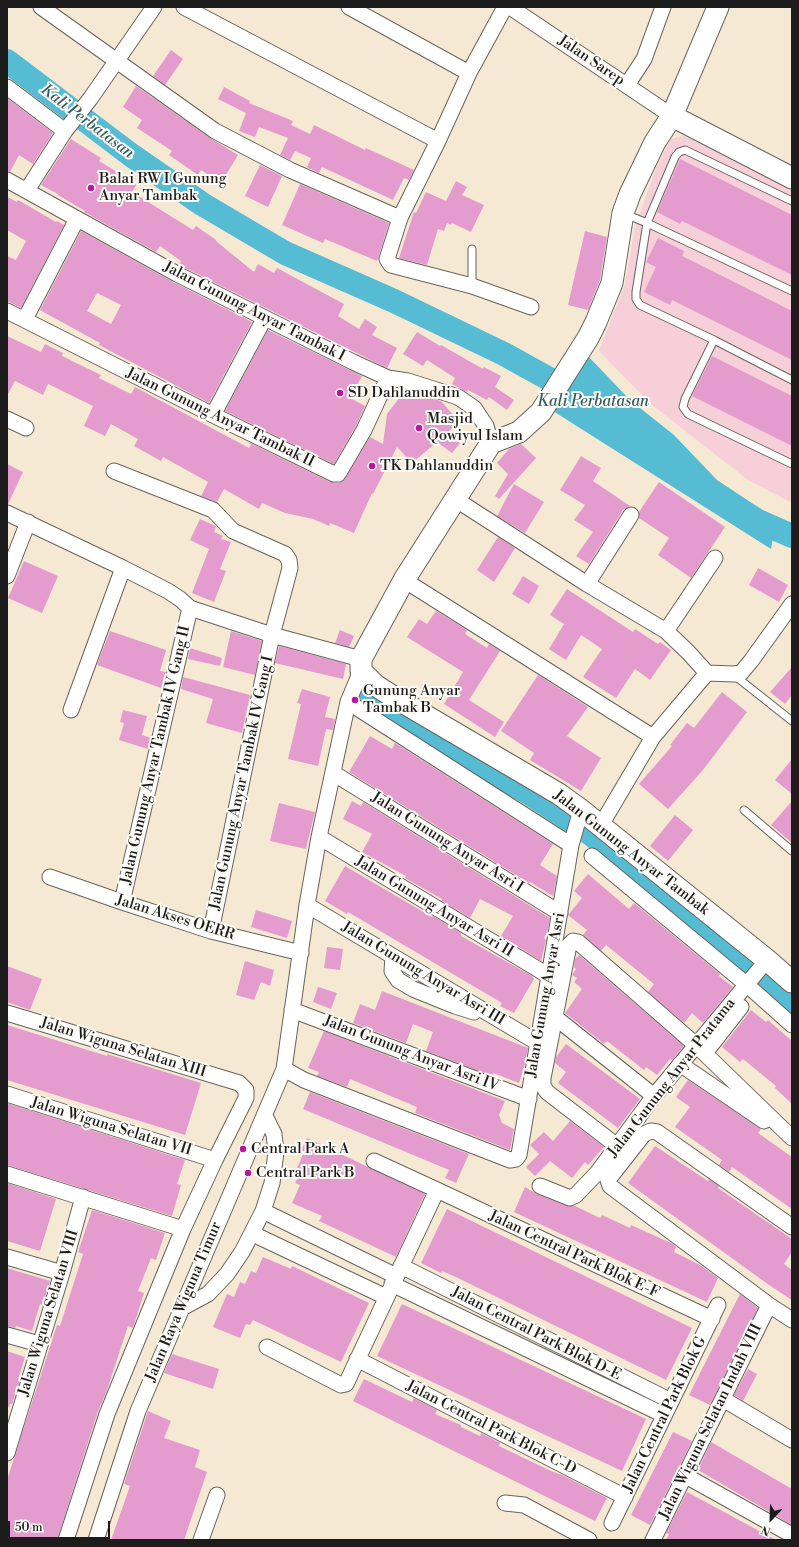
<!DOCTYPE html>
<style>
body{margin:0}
#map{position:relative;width:799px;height:1547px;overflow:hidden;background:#f5e9d3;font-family:"Libre Bodoni",serif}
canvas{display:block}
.frame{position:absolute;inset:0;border:8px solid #1c1c1c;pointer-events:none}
.north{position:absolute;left:751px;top:1499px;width:40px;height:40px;-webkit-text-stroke:3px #fdfcf7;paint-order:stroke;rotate:203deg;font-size:11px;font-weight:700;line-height:16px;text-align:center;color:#1c1c1c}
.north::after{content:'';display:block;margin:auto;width:14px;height:18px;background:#1c1c1c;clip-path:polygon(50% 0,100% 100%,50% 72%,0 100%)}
.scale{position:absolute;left:8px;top:1521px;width:102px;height:18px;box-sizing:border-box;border:2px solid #1c1c1c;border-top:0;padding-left:5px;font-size:12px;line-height:14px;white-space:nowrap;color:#1c1c1c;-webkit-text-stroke:3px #fdfcf7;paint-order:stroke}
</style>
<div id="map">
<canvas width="799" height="1547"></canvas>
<div class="frame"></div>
<div class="north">N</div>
<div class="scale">50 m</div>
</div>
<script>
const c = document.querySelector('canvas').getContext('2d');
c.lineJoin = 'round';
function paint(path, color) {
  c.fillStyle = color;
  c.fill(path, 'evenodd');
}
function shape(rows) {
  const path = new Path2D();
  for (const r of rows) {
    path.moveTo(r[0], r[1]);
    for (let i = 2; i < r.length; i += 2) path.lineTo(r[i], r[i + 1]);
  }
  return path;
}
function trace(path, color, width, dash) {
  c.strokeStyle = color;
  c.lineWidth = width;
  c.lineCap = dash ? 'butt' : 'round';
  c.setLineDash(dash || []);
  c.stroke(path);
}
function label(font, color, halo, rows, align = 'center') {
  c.font = font + ' "Libre Bodoni",serif';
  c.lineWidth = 4;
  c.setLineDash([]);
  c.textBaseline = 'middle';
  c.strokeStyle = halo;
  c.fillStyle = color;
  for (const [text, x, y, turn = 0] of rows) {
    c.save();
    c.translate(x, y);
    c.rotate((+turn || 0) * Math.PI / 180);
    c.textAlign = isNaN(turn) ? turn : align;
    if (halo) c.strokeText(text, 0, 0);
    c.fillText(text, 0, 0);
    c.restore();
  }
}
const built = shape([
 [683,136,713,146,792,188,792,503,748,480,652,405,599,351,625,284,635,227,657,166,671,139]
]);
const water = shape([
 [588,356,630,400,674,435,717,480,776,519,771,549,553,411]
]);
const river = shape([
 [7,61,131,155,202,204,285,253,394,301,504,354,578,395],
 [744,513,758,521,792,536],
 [358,695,529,793,591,834,792,1001]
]);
const building = shape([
 [171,50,183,59,165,85,153,76],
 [136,86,210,138,238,155,221,183,201,170,198,175,169,155,172,151,137,128,142,120,123,107],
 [224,87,250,101,249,103,293,121,291,125,310,134,314,125,365,150,366,148,414,170,409,180,404,178,393,200,322,167,319,173,307,167,311,158,295,151,290,160,280,155,288,138,259,127,255,137,239,131,246,113,218,99],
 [7,98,53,133,33,164,19,155,10,172,7,171],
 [71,139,101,158,99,161,137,184,132,192,193,230,196,226,216,240,216,241,254,272,258,264,274,273,277,268,344,304,338,316,359,329,365,319,377,327,372,335,397,348,387,368,181,266,179,265,181,261,160,246,156,252,84,212,85,211,58,195,58,194,41,185],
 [680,159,792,215,792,275,682,221,680,224,657,212],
 [260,165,282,176,268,207,245,196],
 [456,181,467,187,462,195,484,205,471,232,452,223,451,225,447,223,444,231,438,229,427,265,399,258,414,212,416,213,426,192,446,201],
 [300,184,389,223,377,261,325,239,323,243,282,225],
 [7,197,17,202,18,200,56,222,57,221,64,225,21,308,7,301,7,256,16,260,26,241,7,230],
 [81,231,173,282,252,322,209,403,99,345,100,343,40,310],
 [97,293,121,305,111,324,87,311],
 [585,231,607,237,600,280,588,310,568,305],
 [658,238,684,251,682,256,792,311,792,360,672,300,670,305,644,292,656,267,646,262],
 [268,330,362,376,350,398,365,406,356,426,334,464,225,411],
 [417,332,440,346,441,345,483,369,484,367,501,376,495,387,514,400,507,410,489,397,487,400,468,390,467,392,452,384,455,378,427,360,423,366,403,354],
 [7,336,41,352,45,344,63,353,62,356,101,375,99,378,131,394,135,387,249,448,251,445,248,442,330,482,338,483,345,479,370,437,383,444,387,414,400,397,412,392,441,401,459,422,447,433,460,443,452,453,437,442,412,463,397,447,373,494,372,493,354,533,330,523,329,526,313,519,285,513,262,503,259,509,224,489,217,502,201,496,208,482,163,457,161,461,134,446,138,439,111,424,105,436,84,426,93,406,48,384,43,395,15,381,7,396],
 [712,356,792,396,792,446,692,396],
 [521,444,536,458,499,499,495,496,508,474,497,463,509,449],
 [581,456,601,468,593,481,630,506,623,510,589,564,576,556,593,532,574,520,585,505,560,490],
 [7,464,23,472,8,504,7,504],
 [659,482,725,527,691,578,658,555,669,538,639,518,639,512],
 [514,484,544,502,525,533,497,516],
 [200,519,216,526,214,532,223,536,221,539,231,542,220,569,226,571,214,602,192,593,209,549,190,540],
 [498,537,515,548,494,582,477,570],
 [24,561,58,576,42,613,8,598],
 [758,568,788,585,779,602,749,585],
 [523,576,539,586,529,604,512,594],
 [567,589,633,632,635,629,658,644,660,642,671,650,650,680,635,669,616,698,583,677,602,649,581,635,566,660,549,649,564,624,550,615],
 [436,611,467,630,465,634,487,648,489,644,500,651,469,700,504,722,495,737,444,704,463,672,407,637,419,619,427,624],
 [340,630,354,636,349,647,335,643],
 [110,631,166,650,160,671,166,672,161,688,97,665],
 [231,631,262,641,255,675,223,667],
 [279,646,346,664,343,679,275,663],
 [190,648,222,658,220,666,188,659],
 [792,667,792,695,785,704,770,692],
 [538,675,588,707,567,736,601,758,581,791,530,760,534,753,501,731],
 [183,677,250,695,242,733,206,723,213,699,181,689],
 [302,689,330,697,325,717,335,719,333,730,326,729,318,766,288,759,301,704,297,703],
 [722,692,747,712,703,770,668,809,639,784,672,746,670,745,687,723,694,728],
 [123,710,147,716,142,735,151,738,148,749,119,740,124,723,120,722],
 [370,736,392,749,395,743,553,844,540,865,557,876,553,896,530,882,529,883,349,772],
 [792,759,792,794,775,780],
 [352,801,361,806,363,802,550,918,547,932,544,938,546,940,541,961,501,936,513,916,480,899,470,918,442,901,442,899,405,878,406,876,362,852,372,834,343,819],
 [792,801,792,843,771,825],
 [279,803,315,812,306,849,270,841],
 [675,815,693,830,668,861,650,846],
 [345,866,432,917,433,916,461,933,461,936,532,976,534,979,514,1013,500,1006,502,1003,348,912,347,914,325,901],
 [588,874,629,909,634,903,720,974,719,976,733,987,703,1023,692,1013,684,1023,648,992,654,984,606,945,601,951,583,935,587,930,568,915,582,898,574,891],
 [256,910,292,921,287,938,251,927],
 [327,947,343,949,340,970,324,968],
 [579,955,684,1046,672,1060,670,1059,657,1075,646,1067,644,1070,607,1041,604,1044,565,1013,582,989,574,982,577,978,572,975,576,969,574,967,575,959],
 [245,961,274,970,270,986,261,982,254,1000,236,995],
 [7,966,42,979,30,1010,7,1002],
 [318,987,337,993,331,1009,313,1002],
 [382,991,528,1048,524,1068,519,1083,493,1073,492,1076,426,1051,433,1032,413,1024,406,1043,353,1023,360,1004,375,1010],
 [751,1010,766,1022,768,1020,792,1041,792,1104,775,1088,776,1086,743,1059,740,1062,722,1047],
 [7,1025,107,1056,107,1054,201,1083,185,1135,7,1080],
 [324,1031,505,1101,499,1115,502,1123,514,1129,510,1150,415,1113,417,1107,350,1079,347,1087,317,1076,319,1072,308,1068],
 [566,1044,640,1099,618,1128,558,1083,566,1072,555,1063,556,1057],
 [688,1080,761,1129,758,1133,792,1157,792,1209,732,1167,729,1172,719,1165,722,1160,675,1127,690,1107,676,1097],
 [310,1092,469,1154,456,1183,445,1178,449,1170,303,1109],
 [7,1103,185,1160,177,1184,181,1185,172,1216,7,1165],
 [570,1121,604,1147,588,1165,585,1162,572,1178,550,1161,535,1176,526,1167,539,1154,530,1145,544,1132,553,1141],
 [307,1138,425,1194,396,1257,319,1221,322,1216,292,1203,300,1185,295,1183,300,1173,296,1171,303,1154,300,1153],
 [655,1146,708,1181,709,1179,719,1186,718,1188,792,1239,792,1252,784,1264,792,1270,792,1300,769,1285,628,1183],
 [7,1183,56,1199,40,1251,7,1241],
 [525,1187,537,1194,567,1206,575,1206,600,1218,602,1215,630,1228,631,1225,673,1244,676,1247,674,1252,700,1265,718,1278,707,1302,514,1212],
 [447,1209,692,1328,666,1380,458,1278,442,1271,441,1273,421,1263],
 [92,1210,165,1233,156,1260,151,1258,138,1291,144,1293,133,1328,128,1326,106,1393,98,1411,57,1540,7,1540,7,1480,57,1325,60,1326,83,1254,78,1252],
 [263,1257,291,1269,292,1266,369,1303,341,1362,253,1320,250,1325,246,1324,240,1338,213,1327,227,1294,234,1297,240,1282,245,1284,251,1271,256,1273],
 [7,1268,50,1281,43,1305,40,1304,32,1331,16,1326,15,1328,7,1326],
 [740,1294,758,1308,710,1405,689,1395],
 [402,1304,646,1419,622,1471,377,1356],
 [7,1351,25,1357,18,1380,20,1381,12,1404,10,1404,9,1407,7,1406],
 [172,1354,219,1369,213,1389,164,1373],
 [748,1369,757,1374,743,1401,734,1395],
 [364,1379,412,1402,414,1398,437,1410,435,1414,461,1425,461,1427,480,1436,481,1433,500,1443,499,1446,551,1471,562,1475,607,1498,595,1521,353,1401],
 [148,1411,171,1421,164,1438,200,1450,195,1467,207,1472,184,1540,111,1540,130,1486,124,1484],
 [673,1432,692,1441,650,1525,631,1515],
 [711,1442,792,1489,792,1525,698,1470],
 [687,1492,700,1499,776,1540,666,1540,669,1534,666,1533]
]);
const lane = shape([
 [792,201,685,150,679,152,675,157,647,223,636,292,636,299,640,305,714,340,792,380],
 [625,214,647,223,792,291],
 [472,286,472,249],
 [714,340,685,399,683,407,688,414,792,464],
 [734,675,792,721],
 [744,810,792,851]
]);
const street = shape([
 [41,7,215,131,290,170,400,218],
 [184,7,438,141],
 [349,7,469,73],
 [505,7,469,73,438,141,400,218,387,259,391,265,472,286,531,307],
 [510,7,672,116],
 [627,85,644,59,663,7],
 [7,87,65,131],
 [7,180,177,274,353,362,388,378,408,381,458,397,474,408,486,426,491,443],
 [27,190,65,131,90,99,154,7],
 [7,311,213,415,334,474,338,474,340,471,364,430,388,378],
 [25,319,77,219],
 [213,415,264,319],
 [7,419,26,428],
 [114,471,213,510,233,531,285,554,289,560,290,568,272,635,211,931],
 [455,499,587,584,666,631,688,652,707,673],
 [7,513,123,568,168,591,180,599,190,608,272,635,361,659],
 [7,576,28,522],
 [404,580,653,737],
 [587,584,631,515],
 [666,631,715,558],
 [71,710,123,568],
 [333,773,560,913],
 [601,825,653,737,707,673,734,674,741,673,751,661,792,604],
 [319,837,549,976],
 [571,845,581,810],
 [592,856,746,984,792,1025],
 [50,877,122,902,211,931,301,953],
 [122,902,190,608],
 [307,905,538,1043],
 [393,957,392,971,398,980,413,989,455,1006,474,1012],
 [292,1010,529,1099],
 [7,1013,239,1083,246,1090,246,1098,215,1160,183,1229,107,1414,66,1540],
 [556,1018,654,1096],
 [705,1053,741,1007],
 [680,1064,764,1121],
 [284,1069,304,1080,510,1160,516,1159,519,1155,571,845,348,702],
 [7,1094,215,1160],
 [617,1146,547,1092,543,1086,543,1078,569,945,573,941,578,942,697,1046,792,1138],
 [7,1174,183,1229],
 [540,1186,570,1198,576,1195,597,1173,654,1096,767,960],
 [437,1190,712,1319],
 [263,1211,396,1276],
 [792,1227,657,1132,651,1131,644,1134,608,1180,610,1186,769,1305,792,1320],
 [253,1234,386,1297],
 [7,1257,62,1273],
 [401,1266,671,1401],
 [392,1284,664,1415],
 [182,1308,208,1294,227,1274,242,1252,263,1211,272,1183,276,1152,274,1134,265,1116],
 [7,1335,39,1344],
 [267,1347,341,1385,346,1384,437,1190,374,1161],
 [357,1359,625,1497],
 [723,1399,792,1440],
 [7,1453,62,1273,83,1197],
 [686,1476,792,1535],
 [505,1503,524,1505,589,1540],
 [612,1523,718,1305],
 [96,1540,138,1411,284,1069,307,905,319,837,348,702,361,671],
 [201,1540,217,1495],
 [653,1540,769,1305]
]);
const secondary = shape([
 [718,7,672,116,655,142,630,194,623,213,612,283,596,322,588,338,541,412,519,432,491,443,404,580,361,659,361,671,375,685,392,696,559,794,581,810,767,960,792,982],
 [672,116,792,178]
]);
const markers = [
 [91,188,4,"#b5179e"],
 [340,393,4,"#b5179e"],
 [419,428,4,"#b5179e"],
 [372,466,4,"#b5179e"],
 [355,700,4,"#b5179e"],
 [243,1149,4,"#b5179e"],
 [248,1173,4,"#b5179e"]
];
const streetNames = [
 ["Jalan Sarep",591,61,34],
 ["Jalan Gunung Anyar Tambak I",254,312,27],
 ["Jalan Gunung Anyar Tambak II",220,418,26],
 ["Jalan Gunung Anyar Tambak IV Gang II",156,755,-77],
 ["Jalan Gunung Anyar Tambak IV Gang I",242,783,-78],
 ["Jalan Gunung Anyar Asri I",447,843,32],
 ["Jalan Gunung Anyar Tambak",631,853,38],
 ["Jalan Gunung Anyar Asri II",434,907,31],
 ["Jalan Akses OERR",175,918,17],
 ["Jalan Gunung Anyar Asri III",423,974,31],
 ["Jalan Gunung Anyar Asri",546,995,-80],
 ["Jalan Wiguna Selatan XIII",123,1048,17],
 ["Jalan Gunung Anyar Asri IV",411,1054,21],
 ["Jalan Gunung Anyar Pratama",672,1078,-52],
 ["Jalan Wiguna Selatan VII",111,1127,17],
 ["Jalan Central Park Blok E-F",574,1255,25],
 ["Jalan Raya Wiguna Timur",184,1302,-67],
 ["Jalan Wiguna Selatan VIII",49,1313,-73],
 ["Jalan Central Park Blok D-E",536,1334,27],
 ["Jalan Central Park Blok G",665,1415,-64],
 ["Jalan Wiguna Selatan Indah VIII",711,1422,-64],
 ["Jalan Central Park Blok C-D",491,1428,27]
];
const poiNames = [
 ["Balai RW I Gunung",99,179],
 ["Anyar Tambak",99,196],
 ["SD Dahlanuddin",348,393],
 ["Masjid",427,419],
 ["Qowiyul Islam",427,436],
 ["TK Dahlanuddin",380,466],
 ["Gunung Anyar",363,691],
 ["Tambak B",363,708],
 ["Central Park A",251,1149],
 ["Central Park B",256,1173]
];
const waterNames = [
 ["Kali Perbatasan",87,122,37],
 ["Kali Perbatasan",593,402]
];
paint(built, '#f6cfd9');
paint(water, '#55bcd3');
trace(river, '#55bcd3', 24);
paint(building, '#e49ccf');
trace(lane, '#68645c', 9);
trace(street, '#68645c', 17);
trace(secondary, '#68645c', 23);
trace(lane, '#fff', 7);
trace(street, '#fff', 15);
trace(secondary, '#fff', 21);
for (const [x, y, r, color] of markers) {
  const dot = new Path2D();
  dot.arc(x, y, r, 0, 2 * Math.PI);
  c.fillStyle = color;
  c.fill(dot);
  trace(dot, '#fdfcf7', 1.5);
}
label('15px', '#1c1c1c', '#fdfcf7', streetNames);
label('15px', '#1c1c1c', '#fdfcf7', poiNames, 'left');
label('italic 16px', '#335c65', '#fdfcf7', waterNames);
</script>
